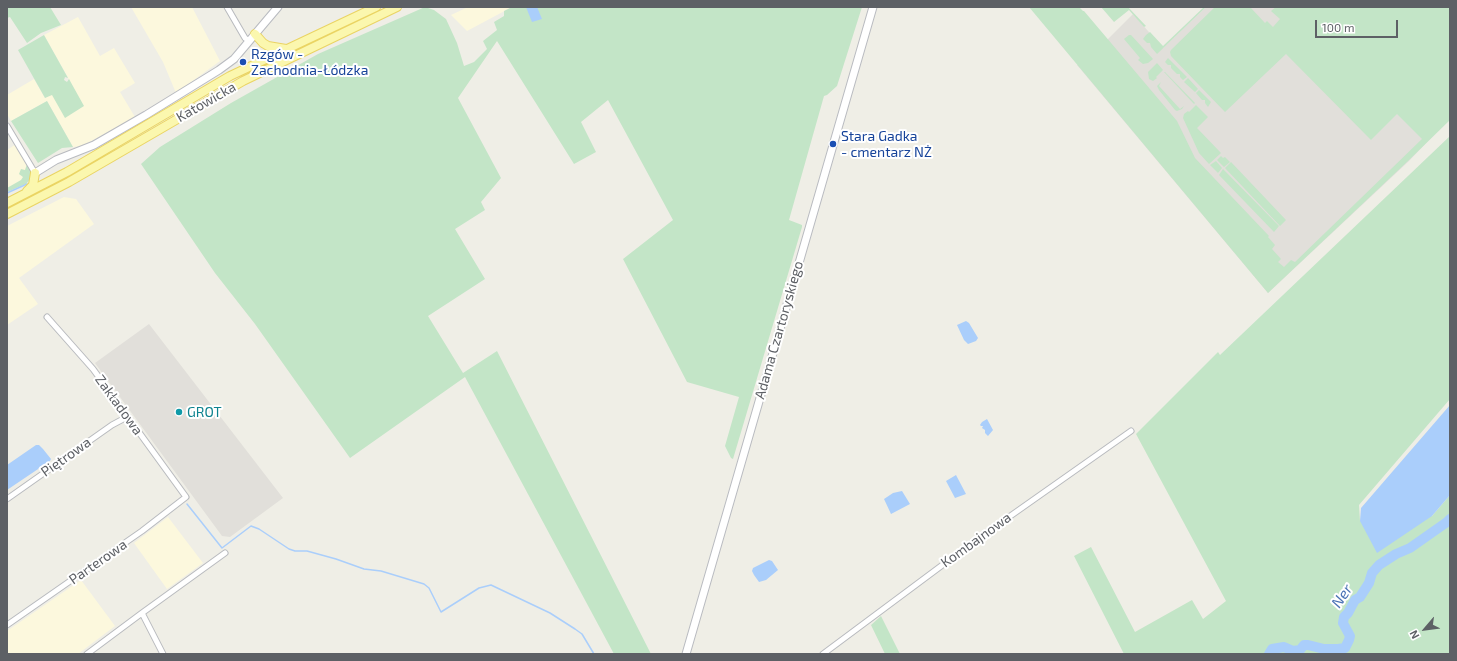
<!DOCTYPE html>
<meta charset="utf-8">
<style>
body{margin:0}
#map{position:relative;width:1457px;height:661px;overflow:hidden;background:#efeee6;font-family:"Exo 2",sans-serif}
canvas{display:block}
.frame{position:absolute;inset:0;border:8px solid #5d6065;pointer-events:none}
.north{position:absolute;left:1405px;top:609px;width:40px;height:40px;-webkit-text-stroke:3px #fff;paint-order:stroke;rotate:242deg;font-size:11px;font-weight:700;line-height:16px;text-align:center;color:#5d6065}
.north::after{content:'';display:block;margin:auto;width:14px;height:18px;background:#5d6065;clip-path:polygon(50% 0,100% 100%,50% 72%,0 100%)}
.scale{position:absolute;left:1315px;top:20px;width:83px;height:18px;box-sizing:border-box;border:2px solid #5d6065;border-top:0;padding-left:5px;font-size:12px;line-height:14px;white-space:nowrap;color:#5d6065;-webkit-text-stroke:3px #fff;paint-order:stroke}
</style>
<div id="map">
<canvas width="1457" height="661"></canvas>
<div class="frame"></div>
<div class="north">N</div>
<div class="scale">100 m</div>
</div>
<script>
const c = document.querySelector('canvas').getContext('2d');
c.lineJoin = 'round';
function paint(path, color) {
  c.fillStyle = color;
  c.fill(path, 'evenodd');
}
function shape(rows) {
  const path = new Path2D();
  for (const r of rows) {
    path.moveTo(r[0], r[1]);
    for (let i = 2; i < r.length; i += 2) path.lineTo(r[i], r[i + 1]);
  }
  return path;
}
function trace(path, color, width, dash) {
  c.strokeStyle = color;
  c.lineWidth = width;
  c.lineCap = dash ? 'butt' : 'round';
  c.setLineDash(dash || []);
  c.stroke(path);
}
function label(font, color, halo, rows, align = 'center') {
  c.font = font + ' "Exo 2",sans-serif';
  c.lineWidth = 4;
  c.setLineDash([]);
  c.textBaseline = 'middle';
  c.strokeStyle = halo;
  c.fillStyle = color;
  for (const [text, x, y, turn = 0] of rows) {
    c.save();
    c.translate(x, y);
    c.rotate((+turn || 0) * Math.PI / 180);
    c.textAlign = isNaN(turn) ? turn : align;
    if (halo) c.strokeText(text, 0, 0);
    c.fillText(text, 0, 0);
    c.restore();
  }
}
const commercial = shape([
 [131,7,192,7,220,61,176,93,163,62],
 [468,7,512,7,467,31,451,15],
 [78,17,100,56,114,48,135,83,120,92,135,117,82,146,73,147,47,101,11,121,7,114,7,95,34,79,45,98,71,83,44,35],
 [16,144,32,170,21,181,7,189,7,150],
 [64,197,76,199,94,224,19,278,38,304,7,325,7,226],
 [168,517,203,563,167,589,134,543],
 [81,580,115,626,78,654,7,654,7,631]
]);
const industrial = shape([
 [1206,7,1450,7,1450,118,1409,161,1268,293,1077,65,1108,39,1133,14,1163,48],
 [149,324,283,498,230,537,222,536,95,363]
]);
const green = shape([
 [7,7,50,7,61,25,41,33,27,43,10,17,7,18],
 [425,7,434,10,446,19,457,43,464,66,474,62,487,49,483,41,497,30,494,22,504,16,504,11,512,7,862,7,837,86,827,95,824,96,789,220,802,225,802,227,733,459,731,458,725,446,739,397,687,382,623,259,673,220,608,100,581,122,596,152,574,164,497,41,458,98,501,178,481,202,485,210,455,229,485,279,428,316,463,373,497,351,651,654,614,654,465,377,350,458,255,324,215,273,141,164,160,147,231,103,318,54],
 [1029,7,1079,7,1083,11,1084,11,1177,121,1195,158,1269,236,1268,237,1275,245,1272,249,1281,259,1278,262,1284,267,1291,260,1295,262,1422,139,1397,114,1371,140,1286,54,1225,112,1171,56,1170,52,1171,50,1215,7,1250,7,1265,23,1267,21,1273,27,1280,19,1271,11,1276,7,1450,7,1450,120,1408,161,1268,293],
 [1101,7,1128,7,1146,26,1144,27,1129,10,1114,22],
 [1204,7,1206,7,1157,54,1151,47,1150,43,1147,43,1143,39,1146,35,1150,32,1163,46],
 [44,35,68,78,65,77,64,80,67,82,69,79,84,106,65,118,52,95,45,98,18,50],
 [1129,35,1131,35,1153,59,1148,63,1143,64,1138,60,1140,58,1124,39],
 [1168,58,1187,77,1183,80,1180,77,1180,74,1177,74,1171,68,1171,65,1168,65,1165,62],
 [1157,63,1163,70,1156,77,1157,78,1153,81,1149,79,1148,72],
 [1164,72,1165,72,1195,103,1194,104],
 [1188,78,1198,89,1195,92,1184,82],
 [1161,82,1159,86,1180,109,1184,106,1182,109,1177,111,1175,110,1159,90,1157,86],
 [1199,90,1211,102,1208,107,1205,103,1205,100,1202,100,1196,93],
 [47,101,73,147,62,148,38,163,11,121],
 [1196,105,1208,117,1197,128,1221,153,1209,164,1199,153,1183,118,1184,114,1188,111,1189,112],
 [1450,136,1450,399,1359,505,1360,521,1432,516,1450,495,1450,654,1124,654,1074,556,1091,547,1135,632,1192,600,1203,619,1226,601,1136,434,1218,352,1220,355],
 [1221,156,1223,158,1225,157,1230,162,1224,167,1217,160],
 [1216,161,1222,168,1218,173,1210,165],
 [1231,162,1286,220,1280,226,1225,168],
 [27,164,33,176,26,184,7,192,7,188,21,180,23,177,19,174,21,169,25,170],
 [1223,169,1279,226,1274,232,1219,175],
 [881,616,900,654,885,654,871,625]
]);
const water = shape([
 [526,7,537,7,542,19,532,22],
 [966,321,969,323,978,338,976,341,968,344,964,340,957,325],
 [1450,405,1450,495,1432,516,1377,553,1360,521,1361,508],
 [987,419,993,430,988,436,985,433,985,430,982,428,983,426,981,426,980,425,982,422],
 [36,445,39,445,43,449,51,459,50,461,7,490,7,465],
 [956,475,966,494,955,498,946,481],
 [902,491,910,504,891,514,884,499,893,493],
 [769,560,772,561,778,570,766,580,759,582,754,575,752,571,753,568]
]);
const stream = shape([
 [7,193,27,184],
 [187,504,222,548,251,526,259,529,289,549,295,551,307,551,336,559,364,569,381,571,424,584,429,588,441,612,479,588,491,585,550,613,575,629,582,634,594,654]
]);
const river = shape([
 [1269,654,1272,649,1284,647,1293,651,1300,650,1304,645,1308,645,1324,649,1338,649,1345,648,1349,640,1350,636,1343,623,1344,617,1348,613,1355,600,1360,597,1369,583,1372,573,1379,565,1396,554,1410,548,1447,522,1450,519]
]);
const street = shape([
 [227,7,245,38,249,41],
 [7,126,35,173],
 [7,499,112,425,127,417],
 [142,613,163,654],
 [7,625,142,531,186,497,93,369,47,317],
 [87,654,142,613,225,553],
 [823,654,972,543,1131,431]
]);
const secondary = shape([
 [35,173,56,160,94,145,146,115,219,70,234,59,278,7],
 [686,654,873,7]
]);
const primary = shape([
 [255,34,263,43,268,46,286,49],
 [27,191,33,185,35,173],
 [7,203,67,172,230,76,376,7],
 [7,214,69,182,243,81,397,7]
]);
const markers = [
 [243,62,4,"#1a4fb4"],
 [833,144,4,"#1a4fb4"],
 [179,412,4,"#0f9aa8"]
];
const transitNames = [
 ["Rzgów -",251,54],
 ["Zachodnia-Łódzka",251,70],
 ["Stara Gadka",841,136],
 ["- cmentarz NŻ",841,152]
];
const streetNames = [
 ["Katowicka",206,102,-30],
 ["Adama Czartoryskiego",779,330,-74],
 ["Zakładowa",119,405,54],
 ["Piętrowa",66,457,-35],
 ["Kombajnowa",976,540,-36],
 ["Parterowa",98,562,-35]
];
const cultureNames = [
 ["GROT",187,412]
];
const waterNames = [
 ["Ner",1342,596,-56]
];
paint(commercial, '#fcf8dd');
paint(industrial, '#e1dfda');
paint(green, '#c3e5c7');
paint(water, '#aacefb');
trace(stream, '#aacefb', 1.5);
trace(river, '#aacefb', 10);
trace(street, '#b8babe', 7);
trace(secondary, '#b9bbc0', 9);
trace(primary, '#ead463', 10);
trace(street, '#fff', 5);
trace(secondary, '#fff', 7);
trace(primary, '#fbf7ae', 8);
for (const [x, y, r, color] of markers) {
  const dot = new Path2D();
  dot.arc(x, y, r, 0, 2 * Math.PI);
  c.fillStyle = color;
  c.fill(dot);
  trace(dot, '#fff', 1.5);
}
label('14px', '#164399', '#fff', transitNames, 'left');
label('14px', '#5d6065', '#fff', streetNames);
label('14px', '#0d838f', '#fff', cultureNames, 'left');
label('italic 15px', '#4a72b5', '#fff', waterNames);
</script>
